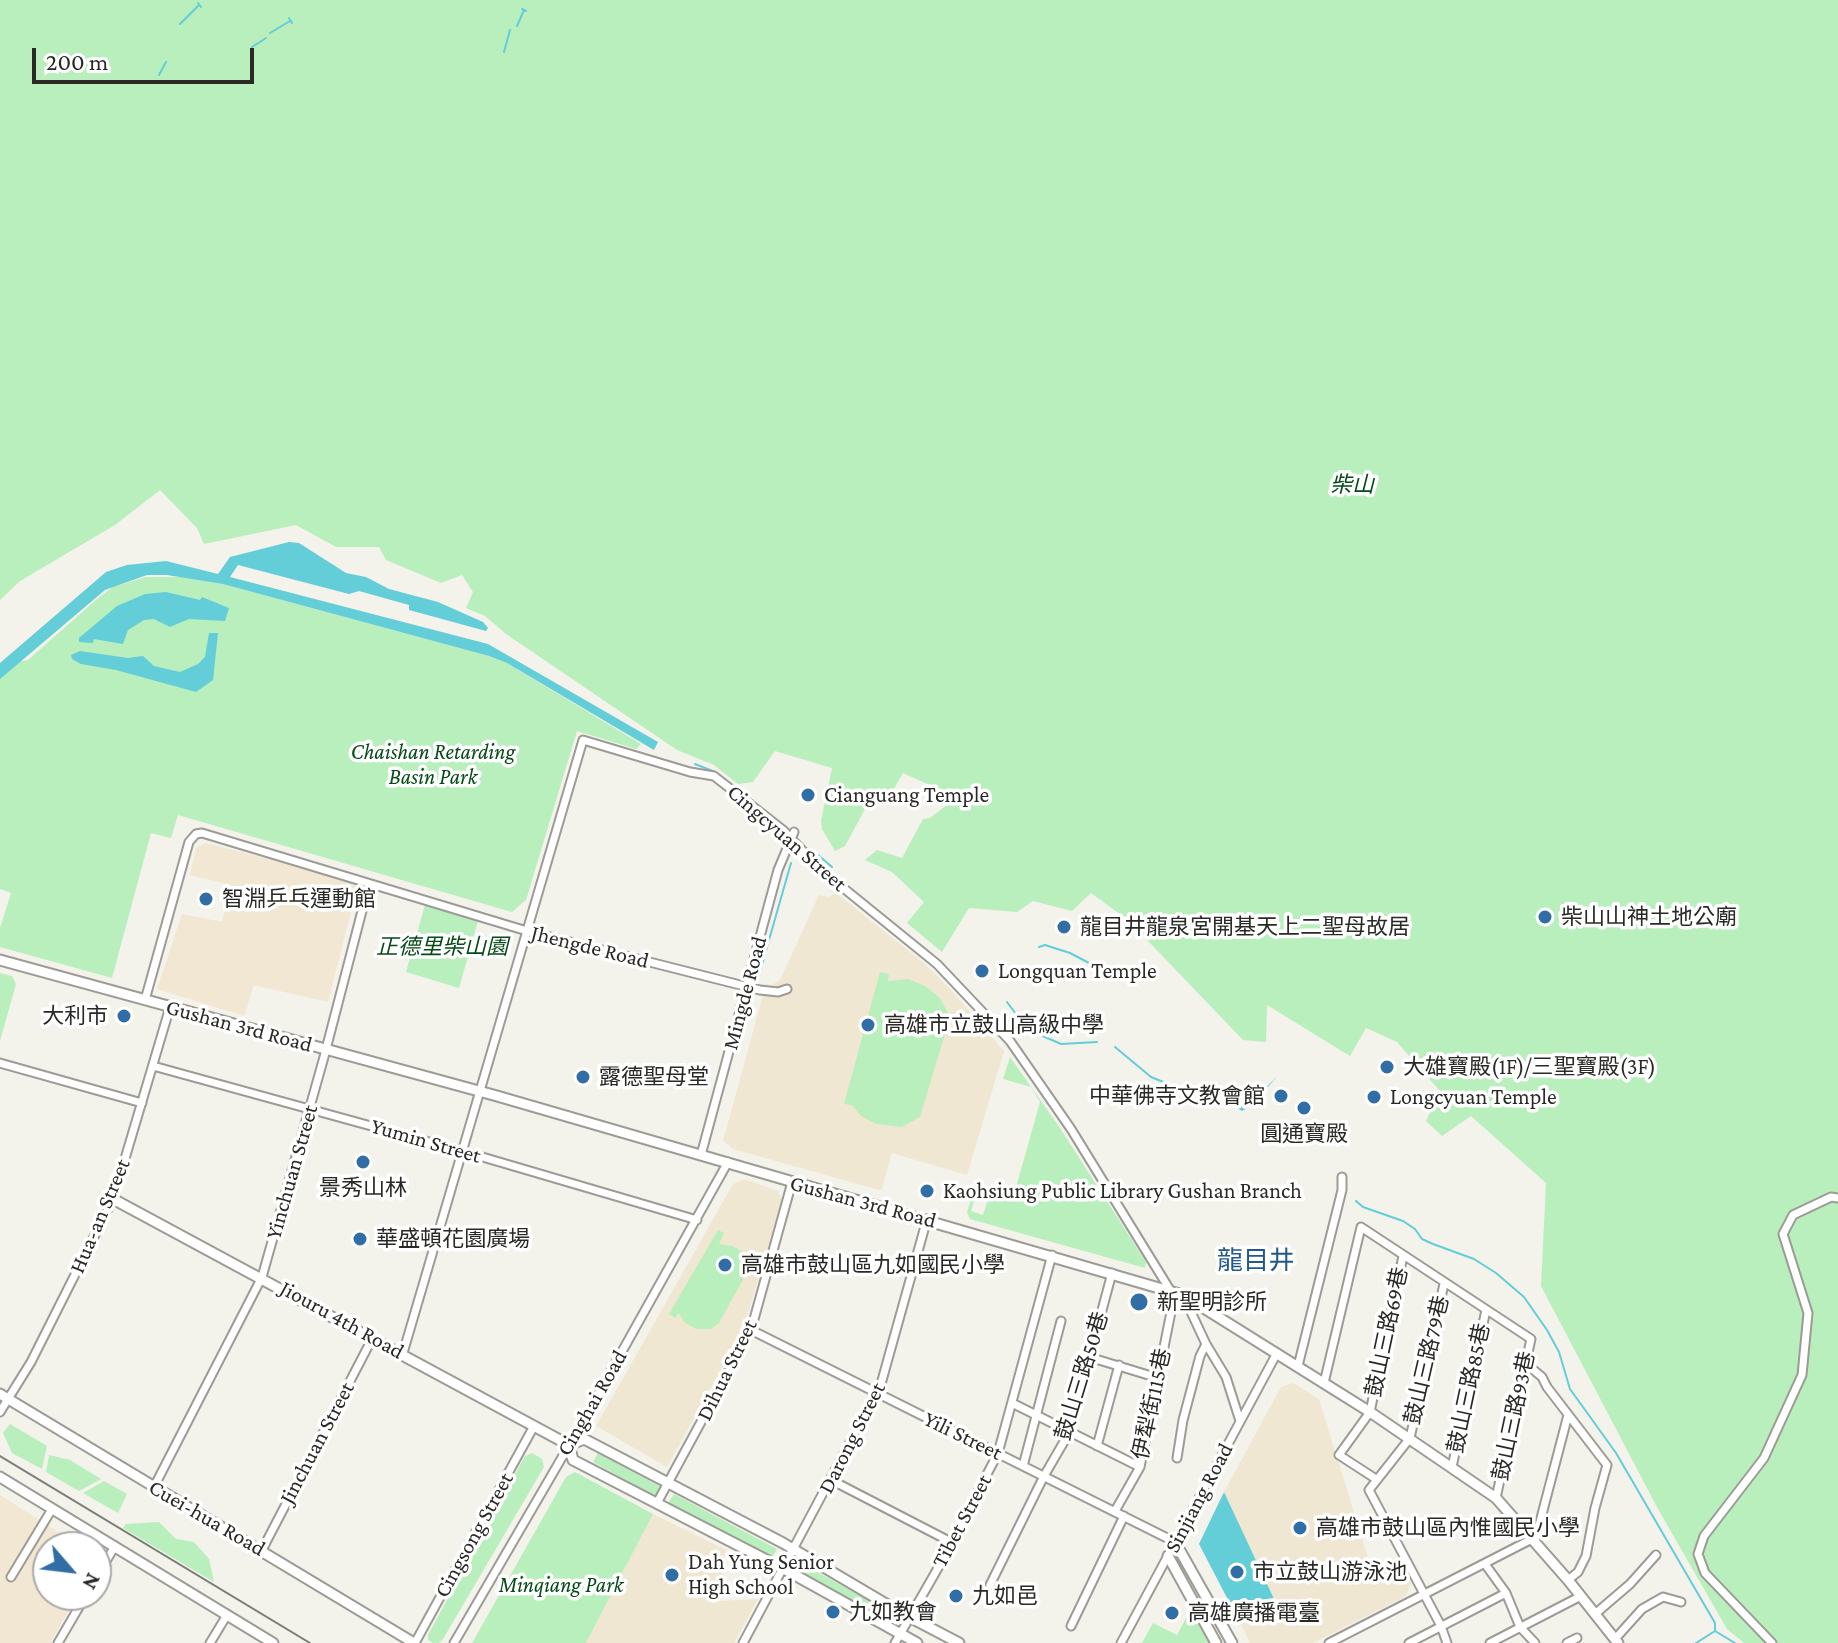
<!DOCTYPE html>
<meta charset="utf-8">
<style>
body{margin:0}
#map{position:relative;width:1838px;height:1643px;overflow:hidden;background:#f3f2eb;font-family:"Crimson Pro",serif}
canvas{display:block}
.north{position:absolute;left:32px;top:1531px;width:80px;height:80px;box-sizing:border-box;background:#fff;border:2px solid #a9a9a8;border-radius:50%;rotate:118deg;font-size:22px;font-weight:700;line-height:32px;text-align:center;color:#292926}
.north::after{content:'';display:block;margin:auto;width:28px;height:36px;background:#306ea5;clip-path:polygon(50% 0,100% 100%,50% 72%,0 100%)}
.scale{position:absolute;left:32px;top:48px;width:222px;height:36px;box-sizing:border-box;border:4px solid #292926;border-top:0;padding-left:10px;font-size:24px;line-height:28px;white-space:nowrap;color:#292926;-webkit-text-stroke:6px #fff;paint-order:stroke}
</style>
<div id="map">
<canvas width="1838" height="1643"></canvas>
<div class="north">N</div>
<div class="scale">200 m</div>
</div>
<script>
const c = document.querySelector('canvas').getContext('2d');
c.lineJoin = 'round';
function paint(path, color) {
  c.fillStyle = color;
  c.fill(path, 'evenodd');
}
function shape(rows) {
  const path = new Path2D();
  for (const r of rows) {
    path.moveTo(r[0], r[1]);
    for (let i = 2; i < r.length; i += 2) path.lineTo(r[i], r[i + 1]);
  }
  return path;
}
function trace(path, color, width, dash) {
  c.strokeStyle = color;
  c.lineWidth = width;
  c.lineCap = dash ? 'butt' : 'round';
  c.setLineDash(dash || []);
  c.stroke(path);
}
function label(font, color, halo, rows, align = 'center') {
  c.font = font + ' "Crimson Pro","Noto Sans TC",serif';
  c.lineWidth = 7;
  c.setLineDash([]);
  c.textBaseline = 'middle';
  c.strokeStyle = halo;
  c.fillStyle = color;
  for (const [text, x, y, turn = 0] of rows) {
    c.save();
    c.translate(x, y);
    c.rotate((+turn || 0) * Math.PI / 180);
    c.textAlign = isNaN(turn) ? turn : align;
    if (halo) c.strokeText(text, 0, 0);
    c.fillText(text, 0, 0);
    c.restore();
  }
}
const industrial = shape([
 [206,843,352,881,357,888,328,1002,254,985,244,1016,157,989,182,914,222,922,231,885,190,875,196,848],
 [0,1495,82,1547,48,1547,48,1595,78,1595,50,1643,0,1643]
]);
const education = shape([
 [836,893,924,963,951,990,1004,1051,967,1175,892,1153,882,1189,879,1190,733,1149,723,1141,766,984,772,985,780,980,819,895,829,897],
 [744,1179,778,1191,782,1200,743,1330,667,1467,596,1426,733,1184],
 [1293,1383,1319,1399,1374,1577,1402,1564,1411,1583,1406,1596,1313,1643,1250,1643,1238,1619,1273,1599,1224,1492,1281,1387],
 [653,1514,726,1550,719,1601,758,1599,734,1643,586,1643]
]);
const green = shape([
 [0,0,1838,0,1838,1643,1744,1643,1727,1629,1658,1509,1541,1286,1546,1183,1471,1116,1442,1136,1426,1121,1440,1091,1397,1042,1366,1028,1350,1056,1267,1005,1266,1042,1243,1040,1128,920,1091,893,1072,911,1033,901,1017,912,969,908,942,952,907,923,924,902,892,872,865,860,877,850,902,858,923,819,930,818,947,805,945,795,934,787,903,773,889,797,880,792,872,796,845,846,835,851,822,829,821,821,832,768,775,751,753,782,738,784,714,765,677,750,506,634,485,616,466,608,473,592,462,575,441,583,386,560,379,547,336,547,296,525,204,544,197,528,160,490,115,525,20,581,0,600],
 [146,577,183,577,223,584,489,656,507,663,641,744,636,749,577,731,526,900,512,912,178,815,171,838,151,833,112,978,0,947,0,928,11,893,0,889,0,665,28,660,97,599,113,587],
 [425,905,478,921,459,988,406,972],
 [880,972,889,974,888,981,908,979,925,986,940,998,950,1017,920,1117,902,1127,876,1124,861,1116,852,1105,844,1104],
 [0,973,12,976,16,984,0,1041],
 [1010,1057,1058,1125,1146,1262,1145,1268,970,1219,967,1213,974,1187,978,1188,971,1211,983,1215,990,1193,1013,1198,1040,1102,1031,1087,1003,1079],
 [718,1230,724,1233,719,1244,732,1246,742,1251,748,1261,747,1272,719,1323,711,1329,696,1329,684,1322,679,1313,675,1318,669,1314],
 [10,1424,47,1446,42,1469,12,1453,3,1433],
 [532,1453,542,1459,544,1467,443,1639,439,1643,433,1643,428,1640,428,1635,525,1456],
 [598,1453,661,1487,656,1497,593,1462],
 [49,1455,70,1460,101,1479,79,1491,46,1472],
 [575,1472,653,1514,586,1643,472,1643,566,1477],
 [104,1481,127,1494,118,1513,83,1493],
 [674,1494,777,1549,772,1558,668,1503],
 [159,1522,176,1539,194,1542,209,1559,214,1582,123,1528,126,1524],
 [806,1566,894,1614,889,1624,800,1576],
 [1192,1607,1211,1643,1142,1643,1153,1623,1177,1635]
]);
const water = shape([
 [289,542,299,543,346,573,366,577,389,589,438,602,483,622,488,628,486,631,409,610,409,605,359,591,349,594,238,565,230,577,488,644,658,742,654,750,507,663,489,656,223,584,167,575,147,575,105,590,0,679,0,663,106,572,127,565,166,561,218,574,230,557],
 [166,592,200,600,202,597,229,608,225,621,189,619,170,627,154,619,144,620,128,630,123,644,94,639,93,643,79,642,79,638,117,606,145,594],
 [209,633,218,633,213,680,196,692,116,670,81,664,72,659,71,655,80,651,128,658,143,656,154,666,180,672,198,664,205,657],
 [1277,1077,1249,1107,1242,1111,1232,1105,1242,1088,1256,1092,1263,1090],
 [1224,1492,1274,1599,1238,1619,1199,1544]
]);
const stream = shape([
 [198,3,201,7],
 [522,9,526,11],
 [289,18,292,23],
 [180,24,199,5],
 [517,26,524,10],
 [270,33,290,21],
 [252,47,266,38],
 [504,52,510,30],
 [159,75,166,62],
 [695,764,715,772,762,809],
 [811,849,832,867],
 [1039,947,1045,945,1070,953,1110,974],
 [757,982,791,863],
 [1007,1002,1027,1029,1061,1044,1097,1042],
 [1115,1047,1151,1077,1188,1092],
 [1356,1201,1363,1207,1403,1221,1415,1229,1422,1239,1433,1244,1474,1259,1496,1273,1524,1297,1547,1330,1559,1352,1570,1389,1616,1453,1715,1623,1715,1631,1735,1643],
 [1696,1643,1715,1631]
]);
const minor = shape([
 [145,1000,189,842,196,834,202,833,527,931,760,990,778,992,787,989],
 [0,1063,142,1103],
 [153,1066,462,1151,697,1220],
 [701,1155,778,870,794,832],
 [1444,1284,1410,1438,1369,1490,1441,1626,1447,1643],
 [1184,1297,1206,1344,1226,1377,1240,1421],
 [751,1330,1175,1542],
 [403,1353,583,740,690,772,714,776,783,830,820,869,937,964,1010,1041,1071,1129,1170,1290],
 [1089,1357,1158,1378],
 [1525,1363,1542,1377,1547,1387,1607,1465,1595,1508,1586,1556,1578,1572,1568,1580],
 [1298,1366,1342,1190,1342,1177],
 [1324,1383,1361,1227,1531,1339,1496,1498],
 [1012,1403,1140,1467],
 [0,1412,31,1362,113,1199,170,1007],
 [1097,1446,1119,1365],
 [1177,1458,1183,1420,1200,1356,1206,1344],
 [1023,1466,1061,1321],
 [1452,1467,1486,1310],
 [1376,1479,1339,1455,1370,1412,1403,1256],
 [831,1480,951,1542],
 [154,1487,262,1277,324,1057,369,884],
 [657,1503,751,1330,792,1182],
 [1115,1511,1140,1467,1175,1292],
 [1535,1541,1568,1415],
 [262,1550,373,1337],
 [1485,1564,1506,1593,1520,1627,1535,1643],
 [11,1577,52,1509],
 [96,1578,115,1546],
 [990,1585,1044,1476,1069,1433,1112,1273],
 [1595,1614,1630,1584,1656,1555],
 [1071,1626,1124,1516],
 [1615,1639,1642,1609,1663,1597,1681,1602],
 [58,1643,86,1595],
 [210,1643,227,1615],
 [415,1643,534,1426],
 [454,1643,582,1423,728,1162],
 [743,1643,881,1384,927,1219],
 [895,1643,942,1561,998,1453,1052,1255],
 [1121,1643,1277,1353],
 [1329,1643,1532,1539],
 [1409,1643,1506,1593],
 [1490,1643,1581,1596],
 [1567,1643,1577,1638],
 [1772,1643,1705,1573,1698,1554,1704,1536,1764,1458,1802,1375,1808,1313,1783,1234,1793,1215,1831,1197,1838,1198]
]);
const tertiary = shape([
 [0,960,497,1096,1183,1295,1370,1412,1496,1498,1568,1580,1618,1643],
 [113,1199,569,1445,573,1460,784,1569,917,1643],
 [0,1394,414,1643],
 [569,1445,584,1439,588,1441,783,1543,898,1611,959,1643],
 [0,1477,273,1643],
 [1175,1542,1232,1643],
 [1168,1556,1216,1643]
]);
const tram = shape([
 [0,1456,310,1643]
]);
const markers = [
 [808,795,8,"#306ea5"],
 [206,899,8,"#306ea5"],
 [1545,917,8,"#306ea5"],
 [1064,927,8,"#306ea5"],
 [982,971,8,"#306ea5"],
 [124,1016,8,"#306ea5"],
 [868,1025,8,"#306ea5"],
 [1387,1067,8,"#306ea5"],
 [583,1077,8,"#306ea5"],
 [1281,1096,8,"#306ea5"],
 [1374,1097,8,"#306ea5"],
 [1304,1108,8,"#306ea5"],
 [363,1162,8,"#306ea5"],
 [927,1191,8,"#306ea5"],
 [360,1239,8,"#306ea5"],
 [725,1265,8,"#306ea5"],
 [1139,1302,10,"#306ea5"],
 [1300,1528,8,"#306ea5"],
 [1237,1572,8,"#306ea5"],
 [672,1575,8,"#306ea5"],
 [956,1596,8,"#306ea5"],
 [833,1612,8,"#306ea5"],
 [1172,1613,8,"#306ea5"]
];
const parkNames = [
 ["柴山",1352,485],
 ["Chaishan Retarding",433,752],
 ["Basin Park",433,777],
 ["正德里柴山園",442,947],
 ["Minqiang Park",561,1585]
];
const poiNames = [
 ["Cianguang Temple",824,795],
 ["智淵乒乓運動館",222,899],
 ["柴山山神土地公廟",1561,917],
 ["龍目井龍泉宮開基天上二聖母故居",1080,927],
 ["Longquan Temple",998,971],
 ["大利市",108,1016,"right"],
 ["高雄市立鼓山高級中學",884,1025],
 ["大雄寶殿(1F)/三聖寶殿(3F)",1403,1067],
 ["露德聖母堂",599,1077],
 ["中華佛寺文教會館",1265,1096,"right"],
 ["Longcyuan Temple",1390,1097],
 ["圓通寶殿",1304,1134,"center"],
 ["景秀山林",363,1188,"center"],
 ["Kaohsiung Public Library Gushan Branch",943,1191],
 ["華盛頓花園廣場",376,1239],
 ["高雄市鼓山區九如國民小學",741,1265],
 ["新聖明診所",1157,1302],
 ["高雄市鼓山區內惟國民小學",1316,1528],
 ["Dah Yung Senior",688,1562],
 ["High School",688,1587],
 ["市立鼓山游泳池",1253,1572],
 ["九如邑",972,1596],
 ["九如教會",849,1612],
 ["高雄廣播電臺",1188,1613]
];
const streetNames = [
 ["Cingcyuan Street",787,838,41],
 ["Jhengde Road",590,947,14],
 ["Mingde Road",745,993,-75],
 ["Gushan 3rd Road",239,1026,15],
 ["Yumin Street",426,1141,16],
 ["Yinchuan Street",292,1172,-74],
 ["Gushan 3rd Road",863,1202,15],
 ["Hua-an Street",100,1216,-67],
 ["Jiouru 4th Road",342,1320,29],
 ["鼓山三路69巷",1387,1332,-78],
 ["鼓山三路79巷",1427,1360,-77],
 ["Dihua Street",727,1370,-64],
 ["鼓山三路50巷",1082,1376,-73],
 ["鼓山三路85巷",1469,1388,-78],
 ["Cinghai Road",592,1403,-60],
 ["伊犁街115巷",1152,1404,-78],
 ["鼓山三路93巷",1514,1416,-78],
 ["Yili Street",963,1436,26],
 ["Darong Street",852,1438,-63],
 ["Jinchuan Street",317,1443,-62],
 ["Sinjiang Road",1199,1498,-62],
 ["Cuei-hua Road",207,1518,30],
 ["Tibet Street",962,1521,-62],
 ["Cingsong Street",474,1535,-61]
];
const quarterNames = [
 ["龍目井",1256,1261]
];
paint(industrial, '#f1e7d2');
paint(education, '#f0e7d2');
paint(green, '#b9eebd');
paint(water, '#63cdd8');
trace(stream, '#63cdd8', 2);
trace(minor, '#9d9b95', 11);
trace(tertiary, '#9d9b95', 13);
trace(minor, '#fff', 7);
trace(tertiary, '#fff', 9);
trace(tram, '#7d7d78', 2);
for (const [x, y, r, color] of markers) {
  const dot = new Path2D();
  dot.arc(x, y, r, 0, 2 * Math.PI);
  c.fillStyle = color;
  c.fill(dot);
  trace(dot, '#fff', 3);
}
label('italic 22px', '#064a17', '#fff', parkNames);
label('22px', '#292926', '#fff', poiNames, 'left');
label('22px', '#292926', '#fff', streetNames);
label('26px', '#205a8b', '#fff', quarterNames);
</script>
